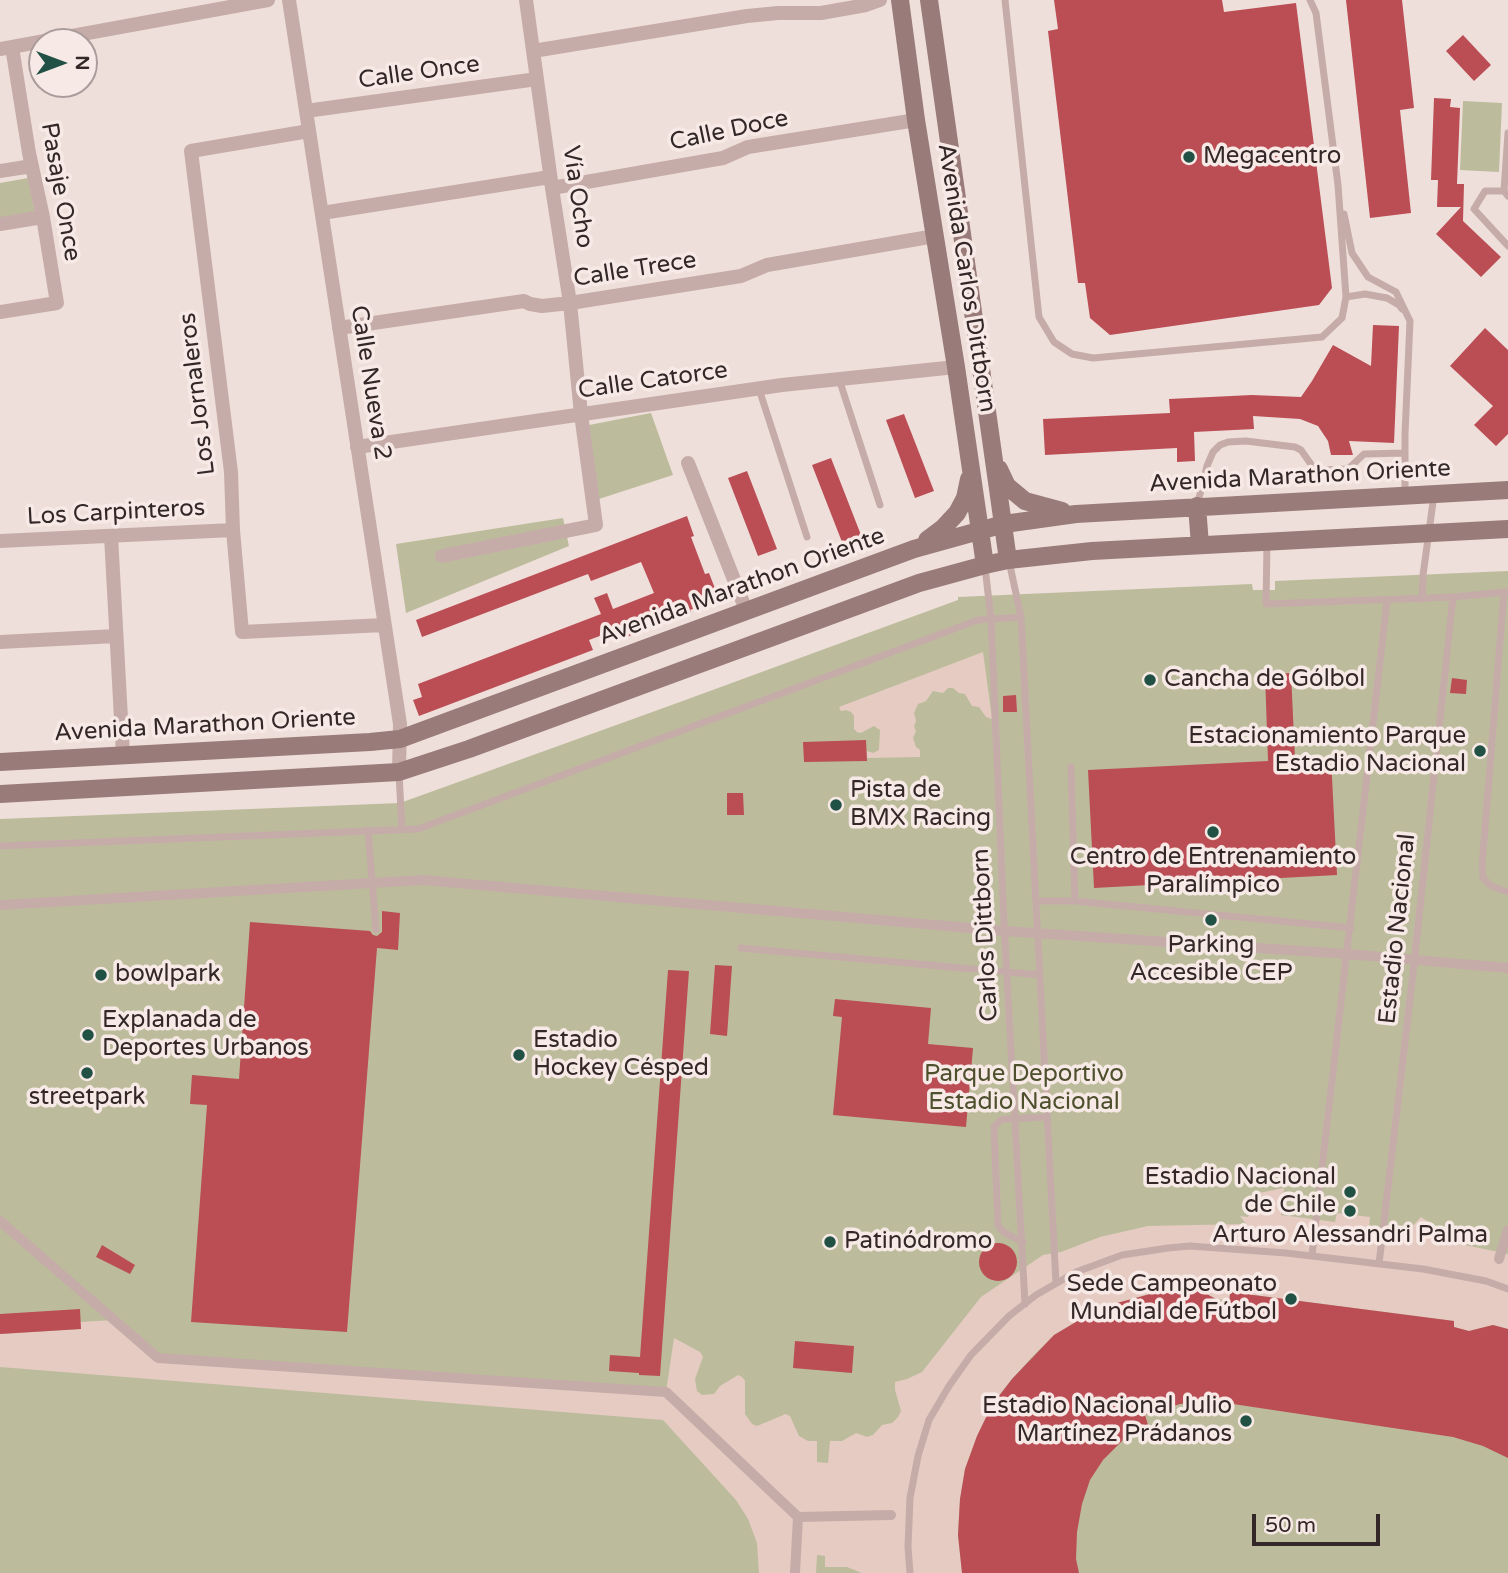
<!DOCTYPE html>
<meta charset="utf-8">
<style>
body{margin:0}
#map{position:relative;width:1508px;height:1573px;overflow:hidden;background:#efdfda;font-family:"Varela Round",sans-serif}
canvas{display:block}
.north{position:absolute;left:28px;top:28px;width:70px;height:70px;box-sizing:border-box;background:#f7eae6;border:2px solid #a99c9a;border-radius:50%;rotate:90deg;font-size:19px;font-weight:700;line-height:28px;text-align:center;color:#332727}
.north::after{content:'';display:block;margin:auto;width:24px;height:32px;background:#215044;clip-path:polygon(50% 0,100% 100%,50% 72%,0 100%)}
.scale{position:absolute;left:1252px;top:1514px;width:128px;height:32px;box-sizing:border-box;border:4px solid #332727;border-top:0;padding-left:9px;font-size:21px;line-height:24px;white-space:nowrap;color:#332727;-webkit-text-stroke:5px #f7eae6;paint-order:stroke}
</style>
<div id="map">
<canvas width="1508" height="1573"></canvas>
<div class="north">N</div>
<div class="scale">50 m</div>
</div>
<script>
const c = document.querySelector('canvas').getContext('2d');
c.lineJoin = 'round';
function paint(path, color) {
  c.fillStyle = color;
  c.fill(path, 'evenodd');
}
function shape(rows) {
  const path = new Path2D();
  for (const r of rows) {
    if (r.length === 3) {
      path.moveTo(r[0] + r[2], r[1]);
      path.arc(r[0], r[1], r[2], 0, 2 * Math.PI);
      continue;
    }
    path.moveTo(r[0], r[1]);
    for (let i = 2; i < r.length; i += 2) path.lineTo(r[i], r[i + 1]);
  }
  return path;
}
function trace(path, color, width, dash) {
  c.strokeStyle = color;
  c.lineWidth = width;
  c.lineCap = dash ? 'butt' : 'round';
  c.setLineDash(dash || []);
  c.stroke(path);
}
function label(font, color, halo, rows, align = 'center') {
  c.font = font + ' "Varela Round",sans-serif';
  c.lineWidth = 7;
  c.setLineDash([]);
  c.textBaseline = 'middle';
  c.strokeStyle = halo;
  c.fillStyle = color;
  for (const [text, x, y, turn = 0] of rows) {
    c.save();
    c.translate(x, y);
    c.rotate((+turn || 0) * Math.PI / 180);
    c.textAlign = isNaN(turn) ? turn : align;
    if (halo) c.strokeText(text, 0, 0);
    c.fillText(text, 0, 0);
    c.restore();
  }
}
const green = shape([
 [1463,101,1502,103,1499,172,1460,170],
 [28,178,35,213,0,218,0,183],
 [651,413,673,475,599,499,589,425],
 [563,518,569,546,406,613,396,544],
 [1508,571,1508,1573,0,1573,0,819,400,803,669,706,958,600,958,597,1252,584,1253,590,1275,590,1275,581]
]);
const plaza = shape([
 [983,652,992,719,986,717,979,707,972,706,965,694,959,693,953,688,948,688,943,693,933,691,926,701,918,704,914,713,916,721,914,726,916,731,913,738,916,747,920,750,920,757,867,758,867,751,873,753,879,750,880,730,874,726,861,733,857,732,854,729,854,716,851,712,846,710,841,711,839,707],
 [1284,1188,1281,1215,1335,1222,1337,1213,1370,1217,1369,1227,1406,1233,1421,1217,1460,1244,1508,1254,1508,1329,1493,1325,1469,1331,1454,1327,1454,1321,1231,1292,1229,1300,1216,1299,1201,1291,1161,1291,1117,1303,1086,1316,1054,1335,1031,1358,1012,1379,992,1405,977,1436,965,1469,960,1499,958,1535,962,1573,862,1573,847,1567,825,1567,825,1556,817,1555,816,1573,759,1573,757,1543,748,1519,736,1500,663,1420,0,1367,0,1334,80,1329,80,1322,116,1320,158,1358,666,1392,674,1338,700,1352,703,1357,695,1379,697,1391,702,1395,714,1394,720,1386,730,1380,738,1375,742,1377,745,1381,745,1414,752,1424,757,1426,781,1416,785,1414,790,1416,799,1436,808,1441,817,1441,817,1462,828,1463,830,1441,842,1441,856,1433,867,1437,873,1435,882,1425,892,1423,898,1417,901,1411,895,1390,895,1382,907,1379,922,1372,981,1297,1043,1255,1061,1252,1100,1237,1148,1226,1246,1224,1240,1216,1247,1217,1260,1210,1259,1193]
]);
const building = shape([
 [1054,0,1222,0,1224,12,1296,3,1332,288,1319,305,1110,335,1090,318,1085,283,1078,283,1048,31,1058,29],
 [1346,0,1402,0,1414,108,1400,110,1411,213,1370,218],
 [1463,35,1491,65,1474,81,1446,51],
 [1434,98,1451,99,1450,107,1460,108,1457,184,1464,184,1463,221,1501,257,1481,277,1436,234,1461,207,1437,207,1438,180,1431,180],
 [1373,325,1399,326,1394,443,1349,441,1353,455,1331,455,1328,441,1318,426,1300,419,1253,416,1254,429,1194,432,1195,461,1177,462,1177,448,1045,455,1043,419,1170,413,1169,399,1252,395,1301,397,1312,381,1333,345,1371,366],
 [1485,328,1508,350,1508,434,1496,446,1474,425,1493,406,1450,366],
 [904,414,934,491,915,498,886,420],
 [831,458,861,535,842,542,812,465],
 [747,471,777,549,758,556,728,478],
 [687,516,694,536,691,537,705,574,709,573,716,591,714,592,717,600,690,610,691,612,678,617,674,607,634,623,638,632,625,638,621,628,589,640,593,650,419,716,413,700,422,697,418,684,601,614,594,598,607,593,613,609,654,593,641,562,591,581,588,574,422,637,416,620],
 [1291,673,1295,759,1331,758,1337,875,1094,888,1088,770,1268,761,1265,674],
 [1452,678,1467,680,1466,694,1450,693],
 [1016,695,1017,712,1003,712,1003,696],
 [866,740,867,761,804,762,803,742],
 [727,793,743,793,744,815,727,815],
 [382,911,400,913,398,950,377,948,347,1332,191,1322,207,1105,190,1104,192,1075,239,1079,250,922,370,931,373,935,377,936,382,932],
 [715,965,732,966,727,1036,710,1034],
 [668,970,689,971,660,1376,639,1375,639,1373,609,1371,610,1355,640,1357],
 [835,999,931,1008,928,1044,973,1048,966,1127,833,1115,842,1017,833,1016],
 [998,1262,19],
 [102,1245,135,1265,130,1274,96,1257],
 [1161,1291,1201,1291,1229,1306,1230,1292,1454,1321,1454,1327,1469,1331,1493,1325,1508,1329,1508,1458,1483,1446,1453,1437,1233,1404,1202,1402,1180,1404,1145,1415,1149,1428,1123,1440,1103,1460,1090,1480,1082,1504,1077,1532,1076,1559,1079,1573,962,1573,958,1535,960,1499,965,1469,977,1436,992,1405,1012,1379,1054,1335,1086,1316,1117,1303],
 [80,1309,81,1329,0,1334,0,1314],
 [795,1341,854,1346,852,1373,793,1368]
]);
const service = shape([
 [1005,0,1039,317,1054,342,1072,354,1093,358,1322,337,1342,318,1346,297,1338,185,1316,13,1310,0],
 [1508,133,1504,191,1508,196],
 [1504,191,1485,191,1474,209,1508,246],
 [1344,214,1352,253,1368,277,1396,292,1410,321,1405,434,1405,494],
 [1346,297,1365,294,1387,298,1399,305,1402,309],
 [839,379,880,505],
 [759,389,807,537],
 [1197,506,1207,466,1213,452,1220,445,1228,442,1246,441,1295,447,1301,450,1313,467,1317,470,1322,470,1348,469,1364,454,1405,453],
 [1267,543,1266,604,1453,597,1507,592],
 [1009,561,1021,617,1056,1283],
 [985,567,991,619,1004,923,1025,1304],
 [1504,592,1482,866,1483,878,1491,886,1508,892],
 [1422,599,1423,575,1434,495],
 [1071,767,1075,901],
 [399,773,402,830],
 [368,830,376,930],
 [0,846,418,829,978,620,1021,617],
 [1036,901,1075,901,1351,928],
 [741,948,1040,975],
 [1023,1242,1005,1233,998,1226,994,1127,1001,1120,1005,1119,1047,1117],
 [1312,1255,1387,601],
 [1379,1264,1413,974,1453,597],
 [910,1573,908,1547,910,1498,918,1456,929,1420,949,1386,971,1355,1009,1316,1036,1295,1076,1272,1122,1255,1168,1248,1190,1246,1286,1253,1423,1269,1486,1281,1508,1289]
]);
const pedestrian = shape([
 [0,905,423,880,1004,931,1347,954,1508,968],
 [0,1221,158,1358,666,1392,798,1517,891,1515],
 [1499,1259,1508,1230],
 [795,1573,798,1517]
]);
const minor = shape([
 [289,0,400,724,399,772],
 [0,49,268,0],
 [533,51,747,16,778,13,821,13,866,5,880,0],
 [306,111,537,79],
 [309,131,191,151,231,472,233,530,242,632,384,625],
 [0,171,32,166],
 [552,188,723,158,748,147,916,120],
 [322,213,550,177],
 [0,224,43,217],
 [0,312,57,303,43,217,29,153,12,47],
 [339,328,524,301,530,304,542,306,570,303,741,276,767,265,935,236],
 [357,447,782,385,956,367],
 [688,463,746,610],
 [111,536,123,755],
 [0,541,233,530],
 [442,556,596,525,581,414,570,303,552,188,526,0],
 [0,642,116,636]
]);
const secondary = shape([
 [900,0,916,120,956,367,985,565],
 [929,0,1008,560],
 [999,469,1007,486,1025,501,1062,511],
 [1197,506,1200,545],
 [927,540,943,528,957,513,965,498,969,479],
 [0,762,370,742,400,739,914,549,1004,524,1076,514,1508,490],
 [0,794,399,772,469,749,919,583,985,565,1008,560,1092,551,1508,529]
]);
const markers = [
 [1189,157,7,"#215044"],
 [1150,680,7,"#215044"],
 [1480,751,7,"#215044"],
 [836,805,7,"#215044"],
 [1213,832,7,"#215044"],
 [1211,920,7,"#215044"],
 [101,975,7,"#215044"],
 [88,1035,7,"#215044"],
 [519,1055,7,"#215044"],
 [87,1073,7,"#215044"],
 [1350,1192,7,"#215044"],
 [1350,1211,7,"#215044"],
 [830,1242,7,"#215044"],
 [1291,1299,7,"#215044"],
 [1246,1421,7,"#215044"]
];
const streetNames = [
 ["Calle Once",419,73,-8],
 ["Calle Doce",729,131,-12],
 ["Pasaje Once",60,192,80],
 ["Vía Ocho",577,197,82],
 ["Calle Trece",635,270,-9],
 ["Avenida Carlos Dittborn",966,278,81],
 ["Calle Catorce",653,381,-8],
 ["Calle Nueva 2",370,383,81],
 ["Los Jornaleros",198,394,-97],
 ["Avenida Marathon Oriente",1300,477,-3],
 ["Los Carpinteros",116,513,-3],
 ["Avenida Marathon Oriente",742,587,-20],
 ["Avenida Marathon Oriente",205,726,-3],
 ["Estadio Nacional",1398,929,-84],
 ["Carlos Dittborn",986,935,-93]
];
const poiNames = [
 ["Megacentro",1203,157],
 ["Cancha de Gólbol",1164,680],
 ["Estacionamiento Parque",1466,737,"right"],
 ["Estadio Nacional",1466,765,"right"],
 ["Pista de",850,791],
 ["BMX Racing",850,819],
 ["Centro de Entrenamiento",1213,858,"center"],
 ["Paralímpico",1213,886,"center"],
 ["Parking",1211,946,"center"],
 ["Accesible CEP",1211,974,"center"],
 ["bowlpark",115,975],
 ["Explanada de",102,1021],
 ["Deportes Urbanos",102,1049],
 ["Estadio",533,1041],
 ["Hockey Césped",533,1069],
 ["streetpark",87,1098,"center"],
 ["Estadio Nacional",1336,1178,"right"],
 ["de Chile",1336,1206,"right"],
 ["Arturo Alessandri Palma",1350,1236,"center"],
 ["Patinódromo",844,1242],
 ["Sede Campeonato",1277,1285,"right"],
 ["Mundial de Fútbol",1277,1313,"right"],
 ["Estadio Nacional Julio",1232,1407,"right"],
 ["Martínez Prádanos",1232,1435,"right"]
];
const parkNames = [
 ["Parque Deportivo",1024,1075],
 ["Estadio Nacional",1024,1103]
];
paint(green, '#bcbc9c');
paint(plaza, '#e6cbc3');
paint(building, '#bb4d55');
trace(service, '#c6aca8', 7);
trace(pedestrian, '#c6aca8', 10);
trace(minor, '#c6aca8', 14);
trace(secondary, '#997b79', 18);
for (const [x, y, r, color] of markers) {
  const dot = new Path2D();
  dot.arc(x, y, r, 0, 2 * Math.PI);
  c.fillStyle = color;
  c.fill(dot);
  trace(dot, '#f7eae6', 2.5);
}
label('24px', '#332727', '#f7eae6', streetNames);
label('24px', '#332727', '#f7eae6', poiNames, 'left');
label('24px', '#4d4f2d', '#f7eae6', parkNames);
</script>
